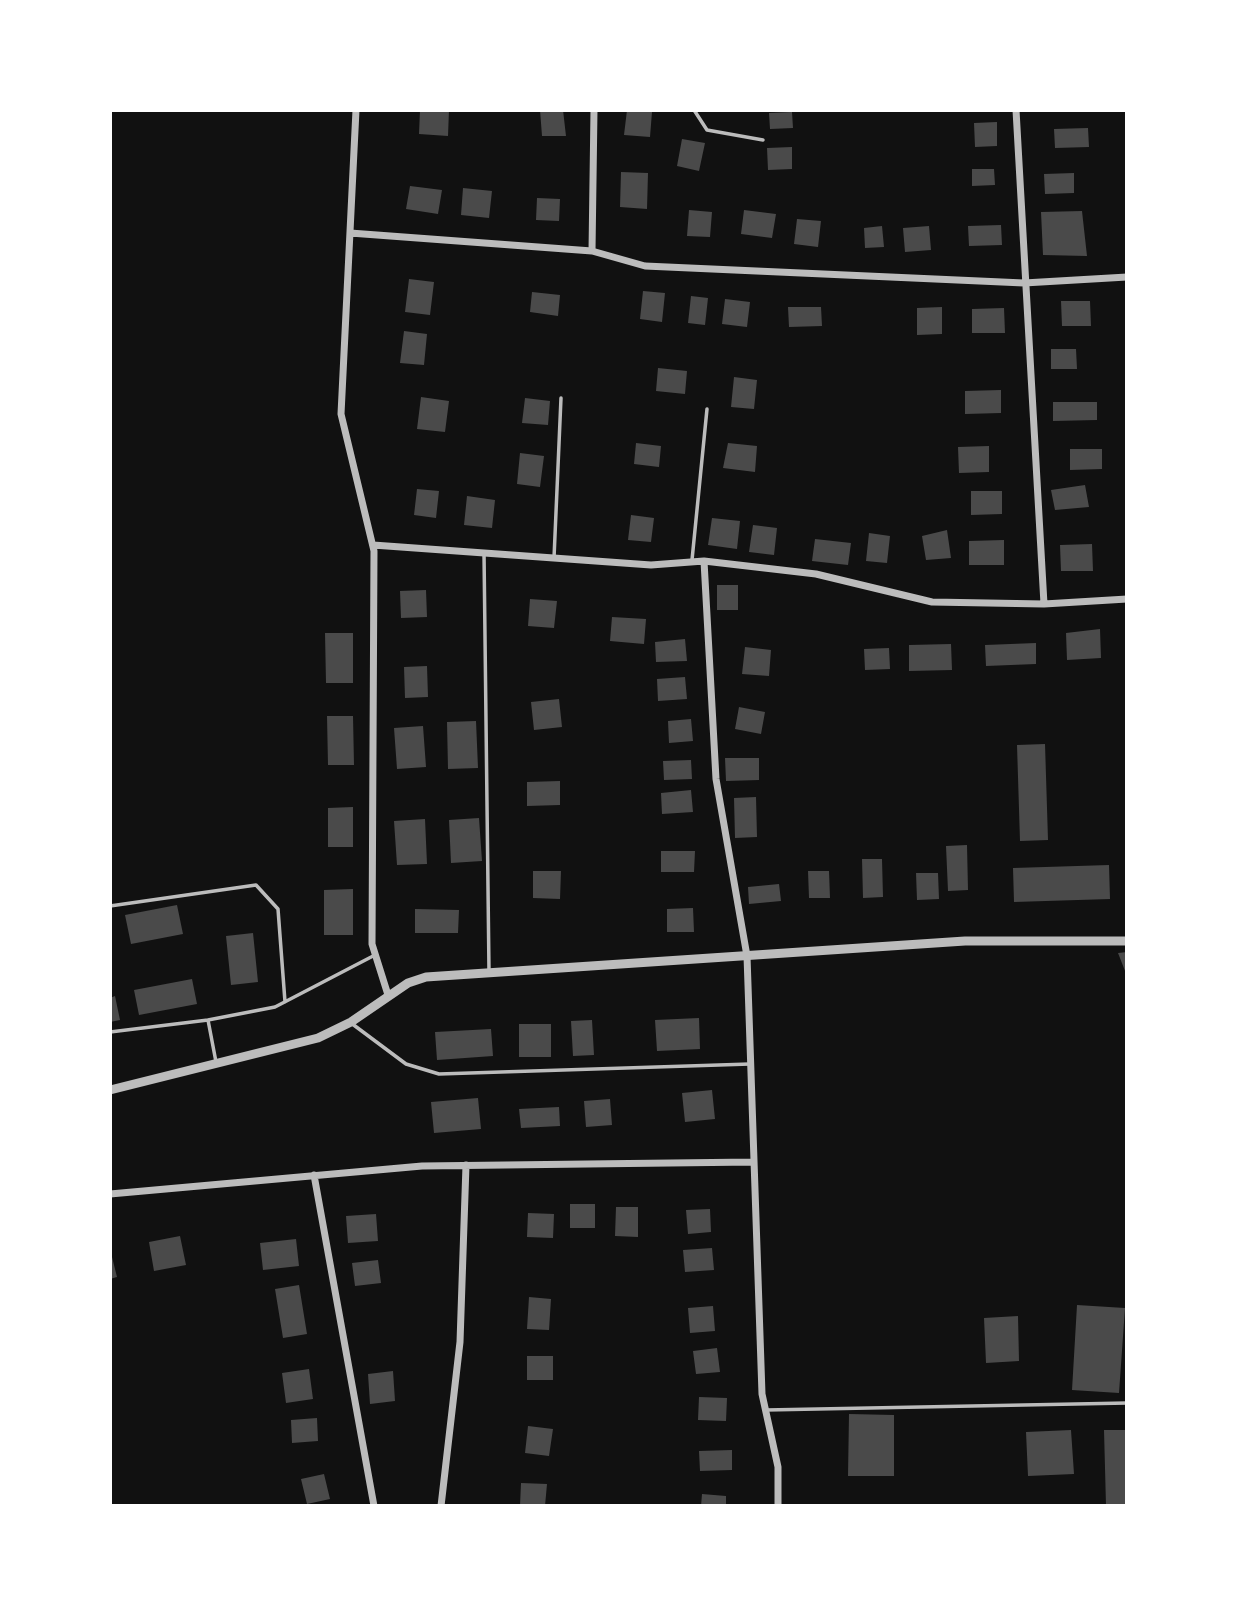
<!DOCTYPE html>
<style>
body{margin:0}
#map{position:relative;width:1237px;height:1616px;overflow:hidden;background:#111;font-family:"Fira Sans",sans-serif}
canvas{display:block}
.frame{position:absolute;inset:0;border:112px solid #fff;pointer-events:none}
</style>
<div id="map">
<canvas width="1237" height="1616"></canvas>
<div class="frame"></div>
</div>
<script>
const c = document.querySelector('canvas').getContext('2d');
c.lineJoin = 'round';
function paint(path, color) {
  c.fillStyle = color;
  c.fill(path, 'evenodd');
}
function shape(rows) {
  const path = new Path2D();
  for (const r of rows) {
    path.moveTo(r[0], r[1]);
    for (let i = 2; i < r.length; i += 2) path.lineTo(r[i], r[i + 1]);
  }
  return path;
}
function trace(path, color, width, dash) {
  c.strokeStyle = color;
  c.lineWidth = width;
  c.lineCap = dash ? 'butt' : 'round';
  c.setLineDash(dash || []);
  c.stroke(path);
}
const building = shape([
 [420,110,449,110,448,136,419,134],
 [540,110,563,110,566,136,542,136],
 [627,110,652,112,650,137,624,135],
 [792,112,793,128,770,129,769,113],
 [997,122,997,146,975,147,974,123],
 [1088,128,1089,147,1055,148,1054,129],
 [682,139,705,143,699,171,677,166],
 [792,147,792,169,768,170,767,148],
 [972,169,994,169,995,185,972,186],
 [621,172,648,173,647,209,620,207],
 [1074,173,1074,193,1045,194,1044,174],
 [410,186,442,190,438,214,406,209],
 [463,188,492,191,489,218,461,215],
 [537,198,560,199,559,221,536,220],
 [689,210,712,212,710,237,687,236],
 [744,210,776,214,772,238,741,234],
 [1082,211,1087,256,1043,255,1041,212],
 [797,219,821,221,818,247,794,244],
 [1001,225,1002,245,969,246,968,226],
 [882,226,884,247,865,248,864,228],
 [929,226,931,250,905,252,903,228],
 [409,279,434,282,430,315,405,312],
 [643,291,665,293,662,322,640,319],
 [532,292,560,295,558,316,530,312],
 [691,296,708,298,705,325,688,323],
 [725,299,750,302,747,327,722,324],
 [1061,301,1090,301,1091,326,1062,326],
 [788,307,821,307,822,326,789,327],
 [942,307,942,334,917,335,917,308],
 [1004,308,1005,333,972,333,972,309],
 [404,331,427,334,424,365,400,363],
 [1051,349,1076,349,1077,369,1051,369],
 [658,368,687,371,685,394,656,391],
 [734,377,757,380,754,409,731,407],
 [1001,390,1001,413,965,414,965,391],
 [421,397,449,401,445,432,417,429],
 [525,398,550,401,548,425,522,423],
 [1053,402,1097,402,1097,420,1053,421],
 [636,443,661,446,659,467,634,464],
 [728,443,757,446,755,472,723,468],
 [989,446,989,472,959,473,958,447],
 [1070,449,1102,449,1102,469,1070,470],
 [520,453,544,456,540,487,517,484],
 [1085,485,1089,507,1055,510,1051,490],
 [417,489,439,491,436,518,414,515],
 [971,491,1002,491,1002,514,971,515],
 [467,496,495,500,492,528,464,525],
 [631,515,654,518,651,542,628,540],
 [712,518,740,521,737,549,708,545],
 [753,525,777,528,774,555,749,552],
 [947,530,951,558,926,560,922,536],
 [869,533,890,536,887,563,866,561],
 [815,539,851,543,848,565,812,561],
 [1004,540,1004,565,969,565,969,541],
 [1092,544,1093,571,1061,571,1060,545],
 [717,585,738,585,738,610,717,610],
 [426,590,427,617,401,618,400,591],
 [530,599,557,601,554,628,528,626],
 [612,617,646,619,644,644,610,641],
 [1100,629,1101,658,1067,660,1066,633],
 [325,633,353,633,353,683,326,683],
 [685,639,687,661,656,662,655,642],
 [1036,643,1036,664,986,666,985,645],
 [951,644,952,670,909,671,909,645],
 [745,647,771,650,769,676,742,674],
 [889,648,890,669,865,670,864,649],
 [427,666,428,697,405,698,404,667],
 [685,677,687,699,658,701,657,679],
 [559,699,562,727,534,730,531,702],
 [739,707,765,712,761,734,735,729],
 [327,716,353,716,354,765,328,765],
 [691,719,693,741,669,743,668,721],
 [476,721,478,768,448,769,447,722],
 [423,726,426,767,397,769,394,728],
 [1045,744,1048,840,1020,841,1017,745],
 [725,758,759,758,759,780,726,781],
 [691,760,692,779,664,780,663,761],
 [560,781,560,805,527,806,527,782],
 [691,790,693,812,662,814,661,793],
 [756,797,757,837,735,838,734,798],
 [353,807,353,847,328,847,328,808],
 [479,818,482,861,451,863,449,820],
 [425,819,427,864,397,865,394,821],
 [967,845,968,890,948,891,946,846],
 [661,851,695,851,694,872,661,872],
 [862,859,882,859,883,897,863,898],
 [1109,865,1110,899,1014,902,1013,868],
 [533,871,561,871,560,899,533,898],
 [808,871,829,871,830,898,809,898],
 [916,873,938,873,939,899,917,900],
 [779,884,781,901,749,904,748,887],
 [353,889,353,935,324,935,324,890],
 [177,905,183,934,131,944,125,915],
 [693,908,694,932,667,932,667,909],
 [415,909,459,910,458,933,415,933],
 [253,933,258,982,231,985,226,936],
 [1127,952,1127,976,1118,953],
 [192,979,197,1004,139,1015,134,990],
 [115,996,120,1020,110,1022,110,998],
 [699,1018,700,1049,657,1051,655,1020],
 [592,1020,594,1055,573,1056,571,1021],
 [519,1024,551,1024,551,1057,519,1057],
 [491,1029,493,1056,437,1060,435,1032],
 [712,1090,715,1119,685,1122,682,1093],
 [478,1098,481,1129,434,1133,431,1102],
 [610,1099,612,1125,586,1127,584,1101],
 [559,1107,560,1126,521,1128,519,1109],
 [570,1204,595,1204,595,1228,570,1228],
 [616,1207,638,1207,638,1237,615,1236],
 [710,1209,711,1232,688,1234,686,1210],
 [528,1213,554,1214,553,1238,527,1237],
 [376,1214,378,1241,348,1243,346,1216],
 [180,1236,186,1265,154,1271,149,1242],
 [296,1239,299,1266,263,1270,260,1243],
 [712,1248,714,1270,685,1272,683,1250],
 [110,1249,117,1277,110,1279],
 [378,1260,381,1283,355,1286,352,1263],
 [299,1285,307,1334,283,1338,275,1289],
 [529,1297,551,1299,549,1330,527,1329],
 [1077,1305,1125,1308,1119,1393,1072,1390],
 [713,1306,715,1331,690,1333,688,1308],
 [1018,1316,1019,1361,986,1363,984,1318],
 [717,1348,720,1372,696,1374,693,1351],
 [527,1356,553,1356,553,1380,527,1380],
 [309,1369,313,1399,286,1403,282,1373],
 [393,1371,395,1401,370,1404,368,1374],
 [699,1397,727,1398,726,1421,698,1420],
 [849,1414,894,1415,894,1476,848,1476],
 [317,1418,318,1441,292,1443,291,1420],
 [528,1426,553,1429,549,1456,525,1453],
 [1071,1430,1074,1474,1028,1476,1026,1432],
 [1104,1430,1127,1430,1127,1506,1106,1506],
 [732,1450,732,1470,700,1471,699,1451],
 [324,1474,330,1499,307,1504,301,1479],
 [521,1483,547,1484,545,1506,520,1506],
 [702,1494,726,1496,726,1506,701,1506]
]);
const service = shape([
 [694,110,707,130,763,140],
 [484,553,489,971],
 [554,558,561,398],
 [692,560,707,409],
 [110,906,256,885,278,909,285,1002],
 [351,1023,406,1064,439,1074,750,1064],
 [110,1032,208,1020],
 [216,1062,208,1020,275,1007,375,955],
 [766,1410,1127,1403]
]);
const minor = shape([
 [356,110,341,414,374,551,372,944,388,995],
 [1016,110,1044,604],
 [350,233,592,251,645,266,1024,283,1127,277],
 [592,251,594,110],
 [373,545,651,565,704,561,816,574,932,602,1044,604,1127,599],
 [704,561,716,779,747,956,762,1394,778,1467,778,1506],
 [314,1175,374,1506],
 [110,1194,422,1166,753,1162],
 [441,1506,460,1342,466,1165]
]);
const tertiary = shape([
 [110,1090,318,1038,351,1022,408,983,426,977,965,941,1127,941]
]);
paint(building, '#4a4a4a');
trace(service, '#bcbcbc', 3.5);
trace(minor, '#bcbcbc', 7);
trace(tertiary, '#bcbcbc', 9);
</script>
